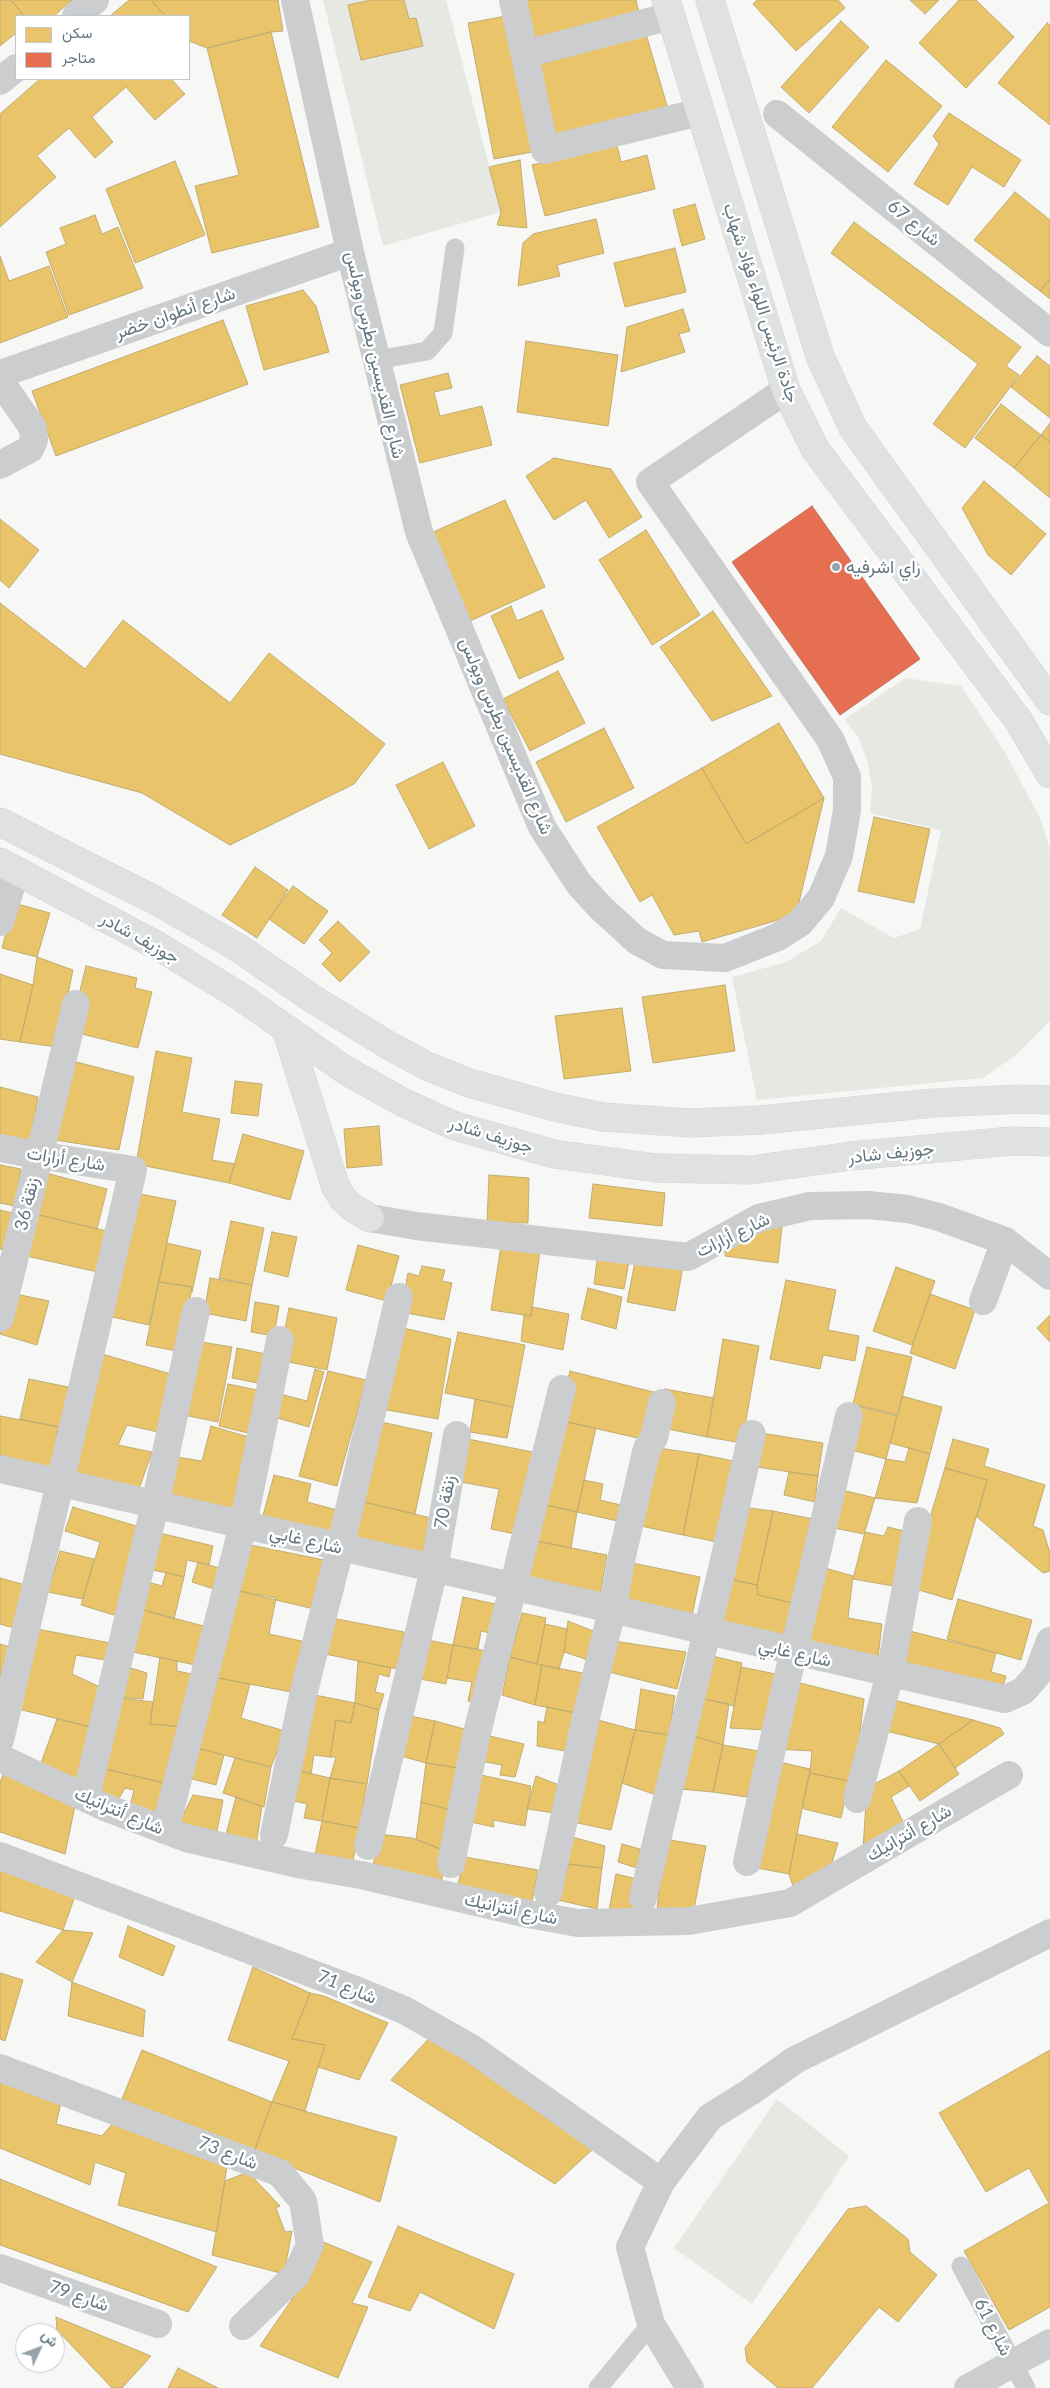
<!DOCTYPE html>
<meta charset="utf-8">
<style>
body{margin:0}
#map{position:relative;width:1050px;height:2388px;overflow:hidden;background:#f7f7f6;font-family:Lato,Vazirmatn,sans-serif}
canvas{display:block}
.legend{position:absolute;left:15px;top:15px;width:175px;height:65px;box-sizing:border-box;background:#fff;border:1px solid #c0c8cd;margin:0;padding:6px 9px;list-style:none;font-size:15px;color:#627682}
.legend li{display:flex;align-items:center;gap:10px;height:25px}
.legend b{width:25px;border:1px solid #c0c8cd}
.north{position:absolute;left:15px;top:2323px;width:50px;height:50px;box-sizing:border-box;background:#fff;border:1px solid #c0c8cd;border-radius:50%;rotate:47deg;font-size:14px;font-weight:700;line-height:20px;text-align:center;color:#627682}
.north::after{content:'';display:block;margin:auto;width:18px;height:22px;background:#96a3ab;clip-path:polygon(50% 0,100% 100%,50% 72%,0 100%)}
</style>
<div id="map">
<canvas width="1050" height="2388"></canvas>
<ul class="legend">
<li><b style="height:14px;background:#e9c46a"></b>سكن</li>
<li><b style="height:14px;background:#e76f51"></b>متاجر</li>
</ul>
<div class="north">ش</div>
</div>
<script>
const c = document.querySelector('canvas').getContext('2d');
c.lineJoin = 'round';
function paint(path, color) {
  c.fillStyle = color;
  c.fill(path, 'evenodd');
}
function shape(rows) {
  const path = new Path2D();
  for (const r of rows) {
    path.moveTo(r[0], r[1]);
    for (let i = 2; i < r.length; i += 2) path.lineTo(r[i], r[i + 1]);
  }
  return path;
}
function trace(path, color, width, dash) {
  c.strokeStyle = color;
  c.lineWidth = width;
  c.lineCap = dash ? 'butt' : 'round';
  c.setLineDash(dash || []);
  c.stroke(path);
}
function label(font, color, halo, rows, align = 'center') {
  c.font = font + ' Lato,Vazirmatn,sans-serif';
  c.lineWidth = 5;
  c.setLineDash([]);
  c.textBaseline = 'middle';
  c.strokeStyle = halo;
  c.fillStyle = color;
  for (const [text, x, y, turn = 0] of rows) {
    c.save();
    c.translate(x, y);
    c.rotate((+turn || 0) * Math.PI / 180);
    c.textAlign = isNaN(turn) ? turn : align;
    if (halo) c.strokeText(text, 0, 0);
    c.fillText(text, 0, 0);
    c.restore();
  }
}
const green = shape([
 [323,0,446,0,501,212,383,246],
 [905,678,961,686,1006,754,1040,818,1050,849,1050,1021,1017,1054,983,1078,757,1100,732,977,786,962,821,941,841,908,894,938,920,929,941,830,870,813,872,786,867,760,858,737,845,719],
 [777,2099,849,2156,752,2304,674,2248]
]);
const homes = shape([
 [0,0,11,0,24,16,16,16,16,33,0,46,0,0],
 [11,0,72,0,54,16,24,16,11,0],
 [129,0,151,0,165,16,110,16,129,0],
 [151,0,278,0,283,31,271,32,207,48,189,41,189,16,165,16,151,0],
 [371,0,404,0,409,19,416,18,423,46,361,60,348,5,371,0],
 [523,0,636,0,641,21,536,48,523,0],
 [757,0,838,0,845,8,796,51,753,4,757,0],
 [910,0,939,0,925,14,910,0],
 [959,0,976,0,1014,37,966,88,919,43,959,0],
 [506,16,532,152,494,159,468,23,506,16],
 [841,21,869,47,809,113,781,87,841,21],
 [1047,23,1050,25,1050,125,998,83,1047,23],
 [271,32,319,227,212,253,195,186,239,175,207,48,271,32],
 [646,34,668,109,555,141,534,66,646,34],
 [886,60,942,106,888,172,832,127,886,60],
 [40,79,171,79,185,94,155,120,126,87,92,117,113,142,95,158,69,128,37,156,56,177,0,227,0,114,40,79],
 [949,113,1021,160,1004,187,972,167,948,205,914,184,939,144,933,136,949,113],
 [617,145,621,162,647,155,655,189,545,216,532,165,617,145],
 [520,160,527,228,497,225,501,212,489,167,520,160],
 [175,161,205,235,135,263,106,189,175,161],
 [1015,192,1050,220,1050,279,1040,291,974,240,1015,192],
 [695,204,705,239,682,246,673,210,695,204],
 [95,215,102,234,118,227,143,288,69,315,46,252,66,244,60,228,95,215],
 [596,219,604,253,557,265,560,276,518,286,523,243,533,234,596,219],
 [854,222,1021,347,1006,366,1019,375,965,448,933,424,978,364,831,253,854,222],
 [675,248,686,292,625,307,614,263,675,248],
 [0,256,9,281,49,266,68,317,0,343,0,256],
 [1050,279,1050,299,1040,291,1050,279],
 [303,290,316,306,329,352,264,370,246,306,303,290],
 [683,309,690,331,679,334,685,352,621,372,627,327,683,309],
 [223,320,248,384,56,456,32,391,223,320],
 [526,341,618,355,608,426,517,412,526,341],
 [1037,356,1050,366,1050,418,1011,387,1037,356],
 [448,373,452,388,434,392,440,416,482,406,492,445,420,463,400,385,448,373],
 [1001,404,1041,435,1014,468,975,438,1001,404],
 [1050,423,1050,442,1041,435,1050,423],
 [1041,435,1050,442,1050,498,1014,468,1041,435],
 [554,458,611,469,642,517,609,538,586,500,554,520,526,476,554,458],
 [984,481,1046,534,1011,575,988,555,962,508,984,481],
 [505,500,545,587,470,621,431,533,505,500],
 [0,519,39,550,9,588,0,580,0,519],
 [646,530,700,615,652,645,599,560,646,530],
 [0,603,85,669,123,620,230,703,269,653,385,744,354,784,230,845,142,793,0,754,0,603],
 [511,606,517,621,542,610,564,659,519,679,491,616,511,606],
 [713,611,772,696,712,721,660,647,713,611],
 [558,671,585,723,530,751,503,699,558,671],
 [779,723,824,798,746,844,702,768,779,723],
 [604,728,634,788,566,822,536,762,604,728],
 [443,762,475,826,429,849,396,785,443,762],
 [702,768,746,844,824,798,796,915,702,942,699,931,674,935,652,895,640,902,597,827,702,768],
 [874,817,930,829,914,903,858,891,874,817],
 [255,867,288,890,257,938,222,915,255,867],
 [293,886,328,911,304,944,269,919,293,886],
 [14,903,50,913,37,957,2,948,14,903],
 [338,921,370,952,340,982,322,964,332,953,319,940,338,921],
 [37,957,73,970,57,1047,20,1042,33,985,37,957],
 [86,966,137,978,135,988,152,992,138,1048,70,1031,86,966],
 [0,974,33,985,20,1042,0,1039,0,974],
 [725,985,735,1051,653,1063,642,997,725,985],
 [622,1008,631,1071,564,1079,555,1016,622,1008],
 [156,1051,192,1058,182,1112,220,1119,212,1160,235,1164,229,1183,136,1164,156,1051],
 [65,1059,134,1077,119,1150,49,1139,65,1059],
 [235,1081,262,1084,258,1116,231,1113,235,1081],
 [0,1087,38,1097,30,1141,0,1136,0,1087],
 [379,1126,382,1165,347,1168,344,1129,379,1126],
 [243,1134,304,1151,290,1200,229,1183,243,1134],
 [0,1165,21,1169,15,1206,0,1203,0,1165],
 [46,1173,107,1189,97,1229,35,1214,46,1173],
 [489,1175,529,1178,528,1223,487,1222,489,1175],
 [593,1184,665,1193,662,1226,589,1218,593,1184],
 [135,1193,176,1201,149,1325,103,1315,135,1193],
 [0,1210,16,1214,7,1251,0,1249,0,1210],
 [35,1214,111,1232,102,1273,22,1255,35,1214],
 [783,1217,778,1263,725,1256,726,1248,783,1217],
 [231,1221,264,1228,252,1285,219,1278,231,1221],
 [272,1232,297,1237,288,1277,264,1271,272,1232],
 [167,1243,201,1251,192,1292,192,1287,159,1282,167,1243],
 [358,1245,399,1256,387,1301,346,1290,358,1245],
 [501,1246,540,1251,531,1316,491,1310,501,1246],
 [598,1253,630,1256,624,1289,594,1284,598,1253],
 [636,1257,683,1266,675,1311,627,1302,636,1257],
 [422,1266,445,1270,442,1281,452,1283,444,1320,401,1312,408,1273,419,1276,422,1266],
 [896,1267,935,1281,912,1345,873,1331,896,1267],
 [210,1278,252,1285,246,1321,204,1313,210,1278],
 [786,1280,836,1290,828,1330,859,1336,855,1361,823,1355,820,1369,770,1359,786,1280],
 [159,1282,192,1287,181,1352,146,1345,159,1282],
 [588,1288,622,1297,616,1329,581,1319,588,1288],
 [11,1293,49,1301,37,1345,0,1334,11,1293],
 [930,1294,975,1310,955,1369,910,1353,930,1294],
 [255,1302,279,1306,274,1336,251,1332,255,1302],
 [532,1307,569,1314,563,1350,521,1341,524,1315,531,1316,532,1307],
 [289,1308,337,1318,327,1370,279,1360,289,1308],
 [1050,1315,1050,1342,1037,1328,1050,1315],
 [395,1326,451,1339,438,1419,376,1408,395,1326],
 [458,1332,525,1345,513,1407,445,1393,458,1332],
 [723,1339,759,1346,742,1443,707,1437,723,1339],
 [195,1341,232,1347,218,1422,179,1414,195,1341],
 [867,1347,912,1357,898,1415,853,1404,867,1347],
 [237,1348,271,1355,263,1384,232,1378,237,1348],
 [102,1354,171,1374,158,1432,127,1425,118,1445,152,1452,139,1489,75,1473,102,1354],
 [315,1369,324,1372,309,1427,274,1417,280,1394,307,1401,315,1369],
 [328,1371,366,1380,337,1486,299,1476,328,1371],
 [570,1371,661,1394,651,1441,558,1420,570,1371],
 [29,1379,68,1387,65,1428,20,1419,29,1379],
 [228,1384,262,1391,252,1434,219,1426,228,1384],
 [665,1389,714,1398,707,1437,658,1427,665,1389],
 [902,1396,942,1407,930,1454,890,1443,902,1396],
 [475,1399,513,1407,507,1438,470,1432,475,1399],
 [857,1406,897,1416,886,1459,847,1449,857,1406],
 [0,1416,58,1427,50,1474,0,1463,0,1416],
 [558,1420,596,1428,577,1512,537,1503,558,1420],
 [381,1422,432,1433,415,1514,363,1502,381,1422],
 [211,1426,252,1438,233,1517,161,1499,170,1456,202,1461,211,1426],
 [755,1432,823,1443,818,1476,750,1466,755,1432],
 [463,1438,542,1454,525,1536,491,1529,499,1489,455,1481,463,1438],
 [953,1439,989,1449,984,1466,1045,1485,1033,1526,1043,1530,1050,1553,1050,1571,1043,1573,977,1517,987,1480,945,1468,953,1439],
 [652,1447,699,1454,683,1535,636,1525,652,1447],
 [909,1448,930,1454,917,1503,875,1498,886,1459,905,1462,909,1448],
 [699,1454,743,1463,727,1544,683,1535,699,1454],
 [945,1468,987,1480,952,1600,909,1587,945,1468],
 [789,1472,818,1476,815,1502,784,1495,789,1472],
 [274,1475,311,1484,307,1502,337,1510,329,1541,261,1523,274,1475],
 [584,1480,603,1484,600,1500,625,1506,622,1522,577,1512,584,1480],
 [838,1489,875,1498,864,1534,829,1527,838,1489],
 [356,1500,431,1518,426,1565,345,1545,356,1500],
 [537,1503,577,1512,571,1548,531,1540,537,1503],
 [73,1507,143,1528,117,1616,81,1605,100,1542,65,1531,73,1507],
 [742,1507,773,1511,757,1585,725,1578,742,1507],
 [773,1511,818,1520,793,1603,758,1595,757,1585,773,1511],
 [888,1527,912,1533,899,1587,853,1579,865,1532,884,1536,888,1527],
 [160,1533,213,1546,209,1565,187,1560,184,1577,153,1570,160,1533],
 [531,1540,607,1555,599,1600,520,1583,531,1540],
 [246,1544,324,1560,314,1609,234,1590,246,1544],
 [60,1551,94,1559,83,1599,48,1592,60,1551],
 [623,1561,700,1577,690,1625,615,1608,623,1561],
 [198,1562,223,1569,217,1590,192,1582,198,1562],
 [818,1566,853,1576,848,1618,882,1624,877,1666,801,1644,818,1566],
 [166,1572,184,1577,174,1619,140,1609,148,1582,162,1586,166,1572],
 [0,1578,25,1585,14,1628,0,1624,0,1578],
 [725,1578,757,1585,758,1595,793,1603,783,1647,713,1628,725,1578],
 [234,1590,276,1598,269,1634,306,1642,296,1693,218,1678,234,1590],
 [463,1597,500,1605,494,1634,481,1631,478,1649,453,1645,463,1597],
 [958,1599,1032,1620,1021,1660,947,1639,958,1599],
 [140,1609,207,1627,200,1666,128,1651,140,1609],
 [522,1613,546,1618,537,1664,510,1657,522,1613],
 [332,1618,404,1632,397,1669,325,1654,332,1618],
 [568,1621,593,1631,594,1662,564,1652,568,1621],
 [545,1624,567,1629,564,1652,559,1669,537,1664,545,1624],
 [27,1627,110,1643,105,1660,76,1655,72,1674,100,1687,91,1727,18,1709,27,1627],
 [902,1629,996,1653,991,1672,1006,1676,1002,1690,891,1673,902,1629],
 [422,1639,453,1645,446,1684,415,1678,422,1639],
 [614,1641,686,1652,677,1689,609,1672,614,1641],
 [0,1644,14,1648,0,1705,0,1644],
 [453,1645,486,1651,477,1703,468,1701,472,1682,447,1678,453,1645],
 [708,1655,742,1663,734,1706,697,1697,708,1655],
 [160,1657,177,1661,177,1671,197,1675,185,1727,150,1724,160,1657],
 [510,1657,542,1665,535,1705,502,1695,510,1657],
 [358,1661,391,1668,389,1677,379,1674,375,1692,384,1694,379,1710,355,1703,358,1661],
 [542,1665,588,1674,575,1713,535,1705,542,1665],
 [124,1666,147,1673,143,1699,114,1697,124,1666],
 [741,1667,776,1674,766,1730,730,1728,741,1667],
 [218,1678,250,1684,241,1718,285,1731,271,1767,197,1748,218,1678],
 [792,1681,864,1699,854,1782,810,1773,812,1751,775,1749,792,1681],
 [641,1689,675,1696,669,1735,635,1730,641,1689],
 [305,1693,355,1703,351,1723,336,1720,330,1757,314,1755,311,1774,296,1770,305,1693],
 [118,1698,153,1702,150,1724,185,1727,172,1785,101,1768,118,1698],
 [700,1698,729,1704,723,1745,694,1736,700,1698],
 [894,1700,973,1720,939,1744,886,1731,894,1700],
 [355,1703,379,1710,367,1784,330,1778,336,1757,330,1757,336,1720,351,1723,355,1703],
 [547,1707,575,1713,565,1751,537,1746,538,1721,544,1723,547,1707],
 [405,1715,435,1721,426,1763,397,1755,405,1715],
 [591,1718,635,1730,611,1830,568,1821,591,1718],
 [57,1719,91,1727,80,1782,41,1763,57,1719],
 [973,1720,1000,1728,1004,1734,955,1768,939,1744,973,1720],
 [435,1721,468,1730,459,1768,426,1763,435,1721],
 [635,1730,669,1735,656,1795,622,1783,635,1730],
 [481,1734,524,1744,515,1777,500,1775,502,1765,475,1760,481,1734],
 [694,1736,723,1745,713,1792,680,1789,694,1736],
 [939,1744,959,1774,920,1801,899,1771,939,1744],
 [723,1745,759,1751,747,1797,713,1792,723,1745],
 [197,1748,224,1755,216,1785,188,1778,197,1748],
 [235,1758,271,1767,264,1807,223,1793,235,1758],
 [775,1761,810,1769,789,1874,752,1867,775,1761],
 [426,1763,459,1768,455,1811,421,1802,426,1763],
 [5,1769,75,1806,65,1854,0,1832,0,1783,5,1769],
 [105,1769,165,1783,156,1820,129,1810,134,1790,125,1788,115,1805,94,1795,105,1769],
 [296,1770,330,1778,322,1821,304,1818,307,1804,290,1800,296,1770],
 [899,1771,909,1786,891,1797,905,1826,863,1849,867,1788,899,1771],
 [472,1773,531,1786,525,1826,493,1820,494,1827,461,1820,472,1773],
 [810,1773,849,1781,841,1818,804,1809,803,1804,810,1773],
 [536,1776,559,1785,555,1813,527,1809,536,1776],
 [330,1778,367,1784,359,1828,322,1821,330,1778],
 [193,1795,223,1800,217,1831,179,1823,193,1795],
 [236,1797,262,1806,256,1846,225,1838,236,1797],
 [421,1802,451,1810,445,1851,416,1839,421,1802],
 [322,1821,359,1828,351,1872,313,1865,322,1821],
 [379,1834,412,1838,445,1851,442,1879,436,1885,372,1872,379,1834],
 [797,1834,838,1843,830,1869,794,1889,789,1874,797,1834],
 [565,1835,605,1846,602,1868,559,1863,565,1835],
 [664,1839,706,1846,694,1909,657,1910,664,1839],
 [622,1844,640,1849,637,1868,618,1862,622,1844],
 [465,1857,538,1870,530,1912,455,1895,465,1857],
 [569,1864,602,1868,597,1909,558,1900,569,1864],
 [0,1869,75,1896,63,1930,0,1911,0,1869],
 [616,1874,642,1880,636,1909,609,1910,616,1874],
 [128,1926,175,1946,163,1976,119,1957,128,1926],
 [63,1930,93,1933,72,1982,36,1962,63,1930],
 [253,1967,310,1993,292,2039,325,2045,305,2111,272,2102,289,2061,228,2040,253,1967],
 [0,1973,23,1980,5,2041,0,2039,0,1973],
 [72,1982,145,2010,143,2037,68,2016,72,1982],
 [310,1993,324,1996,388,2023,359,2080,318,2067,325,2045,292,2039,310,1993],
 [431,2036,593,2149,555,2184,391,2080,431,2036],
 [142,2050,272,2102,254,2152,122,2099,142,2050],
 [1050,2050,1050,2307,1009,2330,964,2251,1049,2203,1029,2168,986,2192,939,2113,1050,2050],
 [0,2082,61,2103,56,2124,102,2136,112,2124,227,2166,217,2232,118,2205,126,2173,95,2162,90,2185,0,2148,0,2082],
 [272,2102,397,2137,380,2202,254,2152,272,2102],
 [248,2172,280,2206,276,2208,285,2232,292,2231,284,2274,212,2255,225,2181,248,2172],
 [0,2179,217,2267,188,2312,0,2245,0,2179],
 [866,2206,908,2239,910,2252,937,2275,898,2322,879,2307,812,2388,778,2388,747,2362,745,2348,848,2209,866,2206],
 [398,2226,514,2274,494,2329,420,2292,410,2311,368,2297,398,2226],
 [321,2241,372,2262,352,2303,368,2307,338,2378,260,2346,305,2280,321,2241],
 [56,2317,151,2356,122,2388,112,2388,57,2330,56,2317],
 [178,2368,218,2388,168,2388,178,2368]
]);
const shops = shape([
 [812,506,920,659,840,715,732,562,812,506]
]);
const service = shape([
 [376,360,427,351,443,333,455,248],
 [961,2266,1026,2388],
 [598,2388,651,2324]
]);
const pedestrian = shape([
 [513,0,545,150,700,112],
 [525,54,671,16],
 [0,922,16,871],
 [0,1318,76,1004],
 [0,1740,133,1170,38,1155],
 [86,1797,155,1505,196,1311],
 [857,1799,890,1674,918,1521],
 [165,1830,243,1525,280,1340],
 [274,1835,304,1691,340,1548,399,1297],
 [368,1846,434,1569,457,1435],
 [747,1862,787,1680,849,1416],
 [451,1864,476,1737,562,1389],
 [548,1893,586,1717,612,1610,622,1556,647,1448,654,1438,662,1403],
 [643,1898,722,1569,752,1434]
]);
const minor = shape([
 [295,0,350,252,419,532,542,827,579,884,601,908,637,941,663,955,725,958,778,937,800,923,821,898,839,856,847,810,847,777,830,739,650,482,786,390],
 [76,16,95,0],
 [0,81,16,68],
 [777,114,1050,333],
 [0,374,350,252],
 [0,381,33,428,34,440,30,449,0,465],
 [0,1148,38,1155],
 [370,1218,416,1226,688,1257,759,1218,810,1206,868,1205,908,1209,939,1217,1005,1241,1050,1276],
 [983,1301,1005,1241],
 [0,1469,1005,1699,1023,1691,1037,1675,1050,1641],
 [0,1758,107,1808,186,1838,303,1865,361,1875,528,1914,578,1923,689,1921,790,1903,1009,1775],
 [0,1856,353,1989,404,2010,471,2048,661,2182],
 [0,2068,280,2173,303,2201,310,2245,296,2275,243,2326],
 [0,2268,158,2324],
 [690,2388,651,2324,630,2247,661,2182,710,2117,750,2092,795,2060,1050,1933],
 [968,2388,1050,2343]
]);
const trunk = shape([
 [666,0,786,390,815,449,1018,720,1050,774],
 [710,0,820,356,853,428,1050,701],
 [0,822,153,899,237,947,313,999,388,1045,427,1066,469,1083,555,1107,603,1117,691,1123,761,1120],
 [0,862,158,946,241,997,345,1070,404,1103,455,1126,554,1154,656,1168,701,1169],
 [286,1029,335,1185,343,1199,353,1208,370,1218]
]);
const motorway = shape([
 [761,1120,934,1103,1022,1099,1050,1100],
 [701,1169,751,1170,851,1156,949,1147,1011,1141,1050,1142]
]);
const markers = [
 [836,567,5,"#96a3ab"]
];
const streetNames = [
 ["شارع 67",914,223,39],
 ["جادة الرئيس اللواء فؤاد شهاب",761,303,72],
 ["شارع أنطوان خضر",175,313,-19],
 ["شارع القديسين بطرس وبولس",375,355,77],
 ["شارع القديسين بطرس وبولس",506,736,67],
 ["جوزيف شادر",140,938,29],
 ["جوزيف شادر",491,1135,17],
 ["جوزيف شادر",891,1153,-6],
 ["شارع أرارات",66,1159,9],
 ["زنقة 36",27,1204,-77],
 ["شارع أرارات",733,1235,-26],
 ["زنقة 70",445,1502,-81],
 ["شارع غابي",306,1540,13],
 ["شارع غابي",795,1653,13],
 ["شارع أنترانيك",119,1811,23],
 ["شارع أنترانيك",909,1833,-30],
 ["شارع أنترانيك",511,1909,12],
 ["شارع 71",347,1987,22],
 ["شارع 73",228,2153,21],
 ["شارع 79",79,2296,19],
 ["شارع 61",993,2327,63]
];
const poiNames = [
 ["راي اشرفيه",846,567]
];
paint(green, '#e6e9e3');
paint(homes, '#e9c46a');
trace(homes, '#c0ad71', 1);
paint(shops, '#e76f51');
trace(shops, '#bf7160', 1);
trace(trunk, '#d4d4d4', 29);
trace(motorway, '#d4d4d4', 29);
trace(service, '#cccdce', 19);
trace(pedestrian, '#cccdce', 28);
trace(minor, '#cccdce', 28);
trace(trunk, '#e0e1e1', 28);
trace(motorway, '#e0e1e1', 28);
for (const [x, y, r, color] of markers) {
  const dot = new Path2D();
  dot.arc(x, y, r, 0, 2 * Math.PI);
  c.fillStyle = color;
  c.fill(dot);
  trace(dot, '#fff', 2);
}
label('18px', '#627682', '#fff', streetNames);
label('18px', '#627682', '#fff', poiNames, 'left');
</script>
